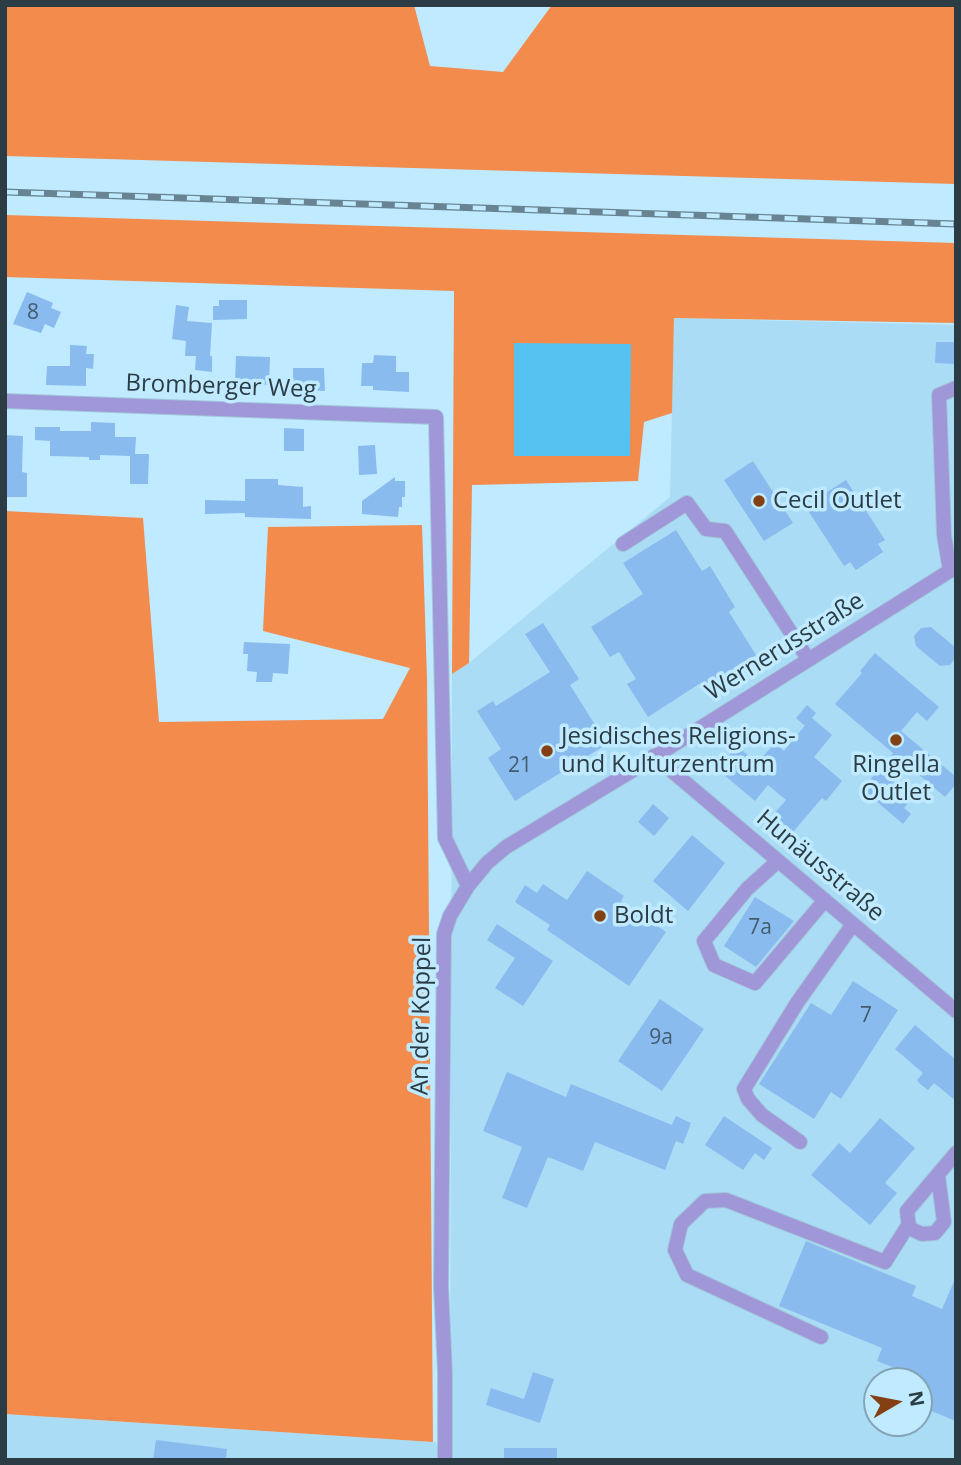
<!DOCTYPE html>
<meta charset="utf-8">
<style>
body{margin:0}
#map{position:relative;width:961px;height:1465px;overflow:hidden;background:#bfeaff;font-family:"Open Sans",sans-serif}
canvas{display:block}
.frame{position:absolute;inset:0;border:7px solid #2b3c45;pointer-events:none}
.north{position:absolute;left:863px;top:1367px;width:70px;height:70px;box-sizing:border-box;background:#bfeaff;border:2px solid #84a4b5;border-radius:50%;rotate:80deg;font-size:19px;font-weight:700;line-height:28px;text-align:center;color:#2b3c45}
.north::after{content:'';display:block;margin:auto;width:24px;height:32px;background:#844013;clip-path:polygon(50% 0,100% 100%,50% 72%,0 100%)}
</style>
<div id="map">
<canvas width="961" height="1465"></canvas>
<div class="frame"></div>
<div class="north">N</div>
</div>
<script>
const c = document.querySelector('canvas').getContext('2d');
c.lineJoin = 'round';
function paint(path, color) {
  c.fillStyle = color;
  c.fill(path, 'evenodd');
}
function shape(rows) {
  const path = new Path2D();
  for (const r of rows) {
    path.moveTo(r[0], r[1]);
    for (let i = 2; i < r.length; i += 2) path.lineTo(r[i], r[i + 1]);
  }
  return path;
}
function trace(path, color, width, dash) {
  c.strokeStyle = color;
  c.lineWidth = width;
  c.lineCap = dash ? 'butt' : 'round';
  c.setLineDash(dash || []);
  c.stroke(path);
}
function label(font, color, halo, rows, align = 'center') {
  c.font = font + ' "Open Sans",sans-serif';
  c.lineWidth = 7;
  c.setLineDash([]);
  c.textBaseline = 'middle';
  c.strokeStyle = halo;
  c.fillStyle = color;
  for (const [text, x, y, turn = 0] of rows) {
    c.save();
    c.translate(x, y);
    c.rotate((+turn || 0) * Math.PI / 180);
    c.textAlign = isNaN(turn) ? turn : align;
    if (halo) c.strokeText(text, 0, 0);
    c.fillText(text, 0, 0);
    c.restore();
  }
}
const built = shape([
 [674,318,956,325,956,1460,5,1460,5,1414,433,1442,450,1446,452,674,469,663,670,497],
 [877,1381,919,1381,919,1423,877,1423]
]);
const forest = shape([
 [5,5,414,5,430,66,503,72,552,5,956,5,956,184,5,156],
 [5,215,956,243,956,323,674,318,672,413,644,422,638,481,472,485,469,663,452,674,454,291,5,277],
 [5,511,143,518,159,722,383,719,410,668,263,631,268,527,422,525,427,678,433,1442,5,1414]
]);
const water = shape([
 [514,343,631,344,630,456,514,456]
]);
const building = shape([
 [27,292,53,303,51,308,61,312,54,328,45,324,41,333,13,324],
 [219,300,247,300,247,319,213,320,213,306,219,306],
 [176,305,189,307,187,321,212,323,210,356,212,356,212,372,195,370,196,356,185,356,186,341,172,339],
 [936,342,956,342,956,364,935,363],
 [70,345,87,346,86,354,94,354,93,369,86,368,86,386,46,385,47,366,70,366],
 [374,355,396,356,396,372,409,372,409,392,373,390,373,386,361,386,362,363,373,363],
 [236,356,270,357,269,385,235,383],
 [293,368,324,368,325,391,301,390,301,383,293,383],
 [91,422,115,423,115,437,136,437,135,454,149,454,148,484,130,484,130,456,100,455,100,460,89,460,89,457,50,456,50,441,35,440,35,427,60,427,60,431,91,431],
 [284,428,304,429,304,451,284,451],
 [5,435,23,436,22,472,27,473,27,497,5,497],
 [375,445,377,474,359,475,358,446],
 [753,461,793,523,764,541,724,480],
 [395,477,395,481,405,481,405,497,402,497,402,507,399,507,398,517,362,514,362,501],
 [245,479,278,479,278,485,303,487,303,507,311,506,311,519,245,517,245,513,205,514,205,500,245,501],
 [846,480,885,540,878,544,883,552,856,570,850,562,844,566,805,506],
 [676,530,702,571,710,566,735,607,729,612,756,655,703,689,699,684,648,717,627,684,636,679,619,652,610,657,591,627,643,594,623,563],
 [543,623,579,679,570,685,607,744,515,801,488,758,501,749,477,711,493,701,496,706,550,672,525,634],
 [931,627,956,648,956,657,950,665,940,666,916,646,914,636,921,628],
 [244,642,290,644,288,674,273,673,272,682,256,682,257,672,247,671,248,654,243,654],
 [875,653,939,707,927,721,917,712,901,731,956,777,956,784,945,797,910,767,894,786,911,800,904,808,911,814,903,824,862,789,893,753,835,704,862,673,860,671],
 [807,705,816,713,812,718,832,735,814,757,842,781,826,801,822,798,793,832,773,815,786,800,768,785,755,801,717,769,737,746,757,763,775,743,784,751,807,723,805,726,796,718],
 [653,804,669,818,654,836,638,822],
 [692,835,725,863,688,911,653,881],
 [587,871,624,896,621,901,666,932,629,986,547,930,550,925,515,902,525,885,537,893,543,884,567,900],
 [755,897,794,921,756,967,724,946],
 [497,924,553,961,523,1006,495,988,515,958,487,940],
 [853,981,898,1010,841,1099,831,1092,814,1119,759,1084,811,1003,831,1015],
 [660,999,704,1029,662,1091,618,1061],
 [915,1025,956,1060,956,1101,934,1083,928,1090,919,1083,917,1080,923,1073,895,1049],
 [507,1072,566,1097,571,1084,672,1125,676,1116,691,1123,683,1144,676,1141,665,1170,595,1142,583,1171,548,1157,527,1208,502,1198,522,1147,483,1131],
 [724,1116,772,1148,764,1160,755,1153,743,1170,705,1145],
 [880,1118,915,1148,885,1183,897,1193,870,1225,811,1175,839,1143,850,1153],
 [806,1241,916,1286,912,1296,942,1309,956,1277,956,1421,919,1406,919,1381,913,1381,915,1376,877,1361,882,1348,779,1306],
 [533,1372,554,1379,540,1423,486,1405,491,1388,524,1399],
 [156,1440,227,1449,226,1460,153,1460],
 [504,1448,557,1448,557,1460,504,1460]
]);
const minor = shape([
 [5,401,436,417,445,838,468,886,450,916,444,934,441,1286,445,1372,445,1460],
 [623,544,687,503,706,529,725,531,808,659],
 [950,571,944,535,939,395,956,388],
 [654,756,956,1011],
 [778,861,747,889,704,941,714,965,755,983,825,900],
 [468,886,487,863,506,847,635,769,956,567],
 [800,1142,762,1115,748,1099,744,1089,797,1003,853,924],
 [938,1175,944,1222,935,1233,922,1234,909,1228,907,1211,956,1153],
 [821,1337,687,1275,675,1250,681,1224,705,1201,726,1200,885,1262,909,1224]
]);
const rail = shape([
 [5,192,956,224]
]);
const markers = [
 [759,501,7,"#844013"],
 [896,740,7,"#844013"],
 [547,751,7,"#844013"],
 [600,916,7,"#844013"]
];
const numberNames = [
 ["8",33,313],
 ["21",520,766],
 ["7a",760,928],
 ["7",866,1016],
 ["9a",661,1038]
];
const streetNames = [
 ["Bromberger Weg",221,387,2],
 ["Wernerusstraße",785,647,-32],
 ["Hunäusstraße",820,866,40],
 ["An der Koppel",422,1016,-89]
];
const poiNames = [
 ["Cecil Outlet",773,501],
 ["Jesidisches Religions-",561,737],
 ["und Kulturzentrum",561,765],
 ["Ringella",896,765,"center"],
 ["Outlet",896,793,"center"],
 ["Boldt",614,916]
];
paint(built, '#abdcf5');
paint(forest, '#f38b4c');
paint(water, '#56c2f1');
paint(building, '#8abbee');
trace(minor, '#a1c7da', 16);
trace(minor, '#a097d8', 14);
trace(rail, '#688492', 7);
trace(rail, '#bfeaff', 4.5, [13]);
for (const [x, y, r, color] of markers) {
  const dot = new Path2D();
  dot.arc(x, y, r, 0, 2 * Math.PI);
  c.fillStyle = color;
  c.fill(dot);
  trace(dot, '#bfeaff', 2.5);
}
label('21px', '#435c6f', null, numberNames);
label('24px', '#2b3c45', '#bfeaff', streetNames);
label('24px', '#2b3c45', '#bfeaff', poiNames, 'left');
</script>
